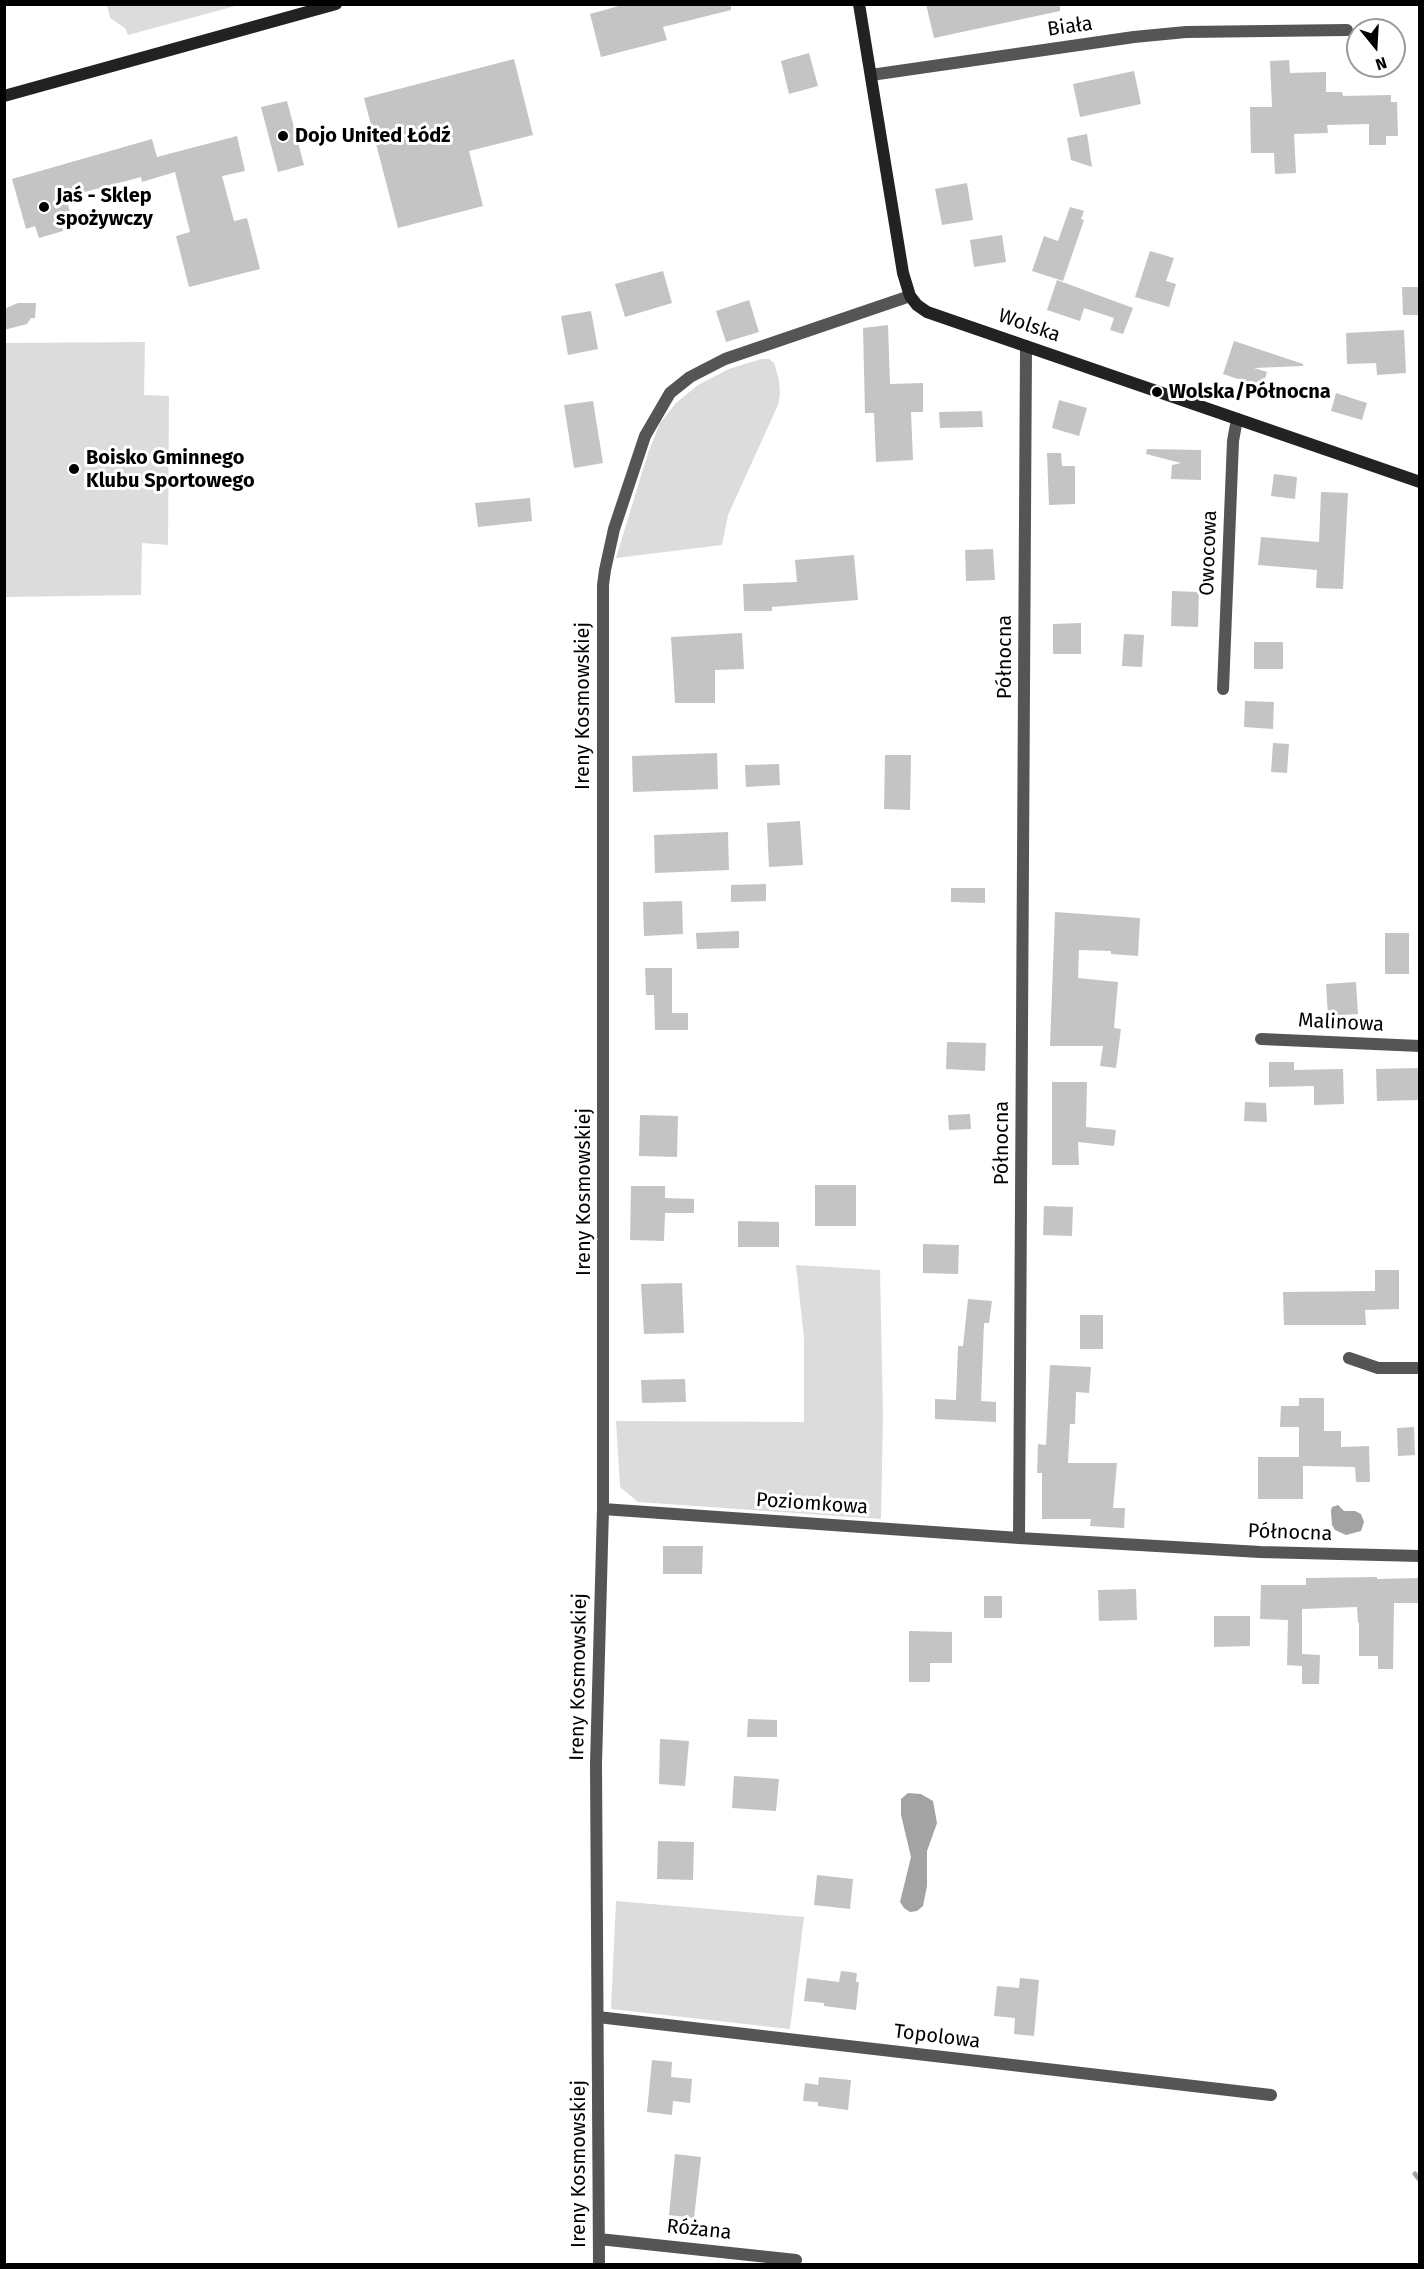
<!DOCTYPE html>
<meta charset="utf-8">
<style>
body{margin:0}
#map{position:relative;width:1424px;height:2269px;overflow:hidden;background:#fff;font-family:"Fira Sans",sans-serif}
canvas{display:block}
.frame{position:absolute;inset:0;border:6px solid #000;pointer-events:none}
.north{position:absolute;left:1346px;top:18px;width:60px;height:60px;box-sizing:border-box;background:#fff;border:2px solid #999;border-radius:50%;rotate:162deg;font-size:16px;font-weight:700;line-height:24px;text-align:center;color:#000}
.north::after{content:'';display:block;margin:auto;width:21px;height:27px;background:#000;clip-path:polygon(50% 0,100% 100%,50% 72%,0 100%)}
</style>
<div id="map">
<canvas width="1424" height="2269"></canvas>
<div class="frame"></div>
<div class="north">N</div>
</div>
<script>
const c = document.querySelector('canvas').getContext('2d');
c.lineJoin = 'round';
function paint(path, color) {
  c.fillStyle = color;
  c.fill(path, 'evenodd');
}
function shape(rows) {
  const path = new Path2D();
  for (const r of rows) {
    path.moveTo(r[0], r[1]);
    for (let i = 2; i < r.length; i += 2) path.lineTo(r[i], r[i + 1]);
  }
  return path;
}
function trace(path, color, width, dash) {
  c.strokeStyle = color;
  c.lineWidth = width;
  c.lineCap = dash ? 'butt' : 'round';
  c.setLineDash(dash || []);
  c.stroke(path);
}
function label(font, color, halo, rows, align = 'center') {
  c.font = font + ' "Fira Sans",sans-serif';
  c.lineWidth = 6;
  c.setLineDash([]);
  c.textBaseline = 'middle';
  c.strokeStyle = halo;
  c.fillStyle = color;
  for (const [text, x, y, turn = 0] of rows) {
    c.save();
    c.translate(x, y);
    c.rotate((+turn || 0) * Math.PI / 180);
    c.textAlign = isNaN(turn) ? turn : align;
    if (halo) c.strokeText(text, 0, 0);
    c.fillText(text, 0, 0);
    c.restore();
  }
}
const green = shape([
 [107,5,107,4,239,5,128,35,125,28,110,18],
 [145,342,144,395,169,396,168,545,142,543,141,595,5,597,5,343],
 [761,359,769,359,774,363,779,380,780,394,778,405,728,515,722,545,616,558,648,453,660,423,676,403,698,385,729,369],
 [796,1265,880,1270,883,1416,881,1519,638,1502,620,1487,616,1421,804,1422,804,1338],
 [616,1901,804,1917,790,2029,611,2009]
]);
const water = shape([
 [1338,1505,1344,1511,1355,1511,1361,1514,1364,1522,1361,1531,1346,1535,1335,1530,1332,1525,1331,1511,1332,1507],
 [908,1793,921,1794,933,1801,937,1823,927,1851,927,1886,923,1906,917,1911,910,1912,904,1908,900,1902,911,1857,901,1815,901,1799]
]);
const stream = shape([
 [1415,2174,1420,2180]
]);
const building = shape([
 [626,4,731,4,731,10,663,27,667,40,601,57,590,14],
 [926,4,1060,4,1060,11,934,38],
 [809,53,818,86,789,94,781,61],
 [514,59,533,135,469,151,483,206,398,228,364,98],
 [1289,60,1290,73,1326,72,1326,92,1342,92,1343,96,1391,95,1391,102,1397,102,1398,136,1386,136,1386,145,1369,145,1369,124,1327,125,1328,133,1294,134,1296,173,1275,174,1274,153,1251,153,1250,107,1272,107,1270,61],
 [1134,71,1141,104,1080,117,1073,84],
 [287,101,304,165,278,172,261,107],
 [1087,134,1092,167,1071,160,1067,138],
 [237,136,245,171,222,176,234,221,247,218,260,269,189,287,176,236,190,232,175,172,142,182,141,177,66,197,71,216,60,219,63,231,39,238,35,226,26,229,12,179,152,139,157,157],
 [967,183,973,220,942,225,935,189],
 [1070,207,1084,211,1081,219,1084,220,1063,281,1032,271,1044,236,1058,241],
 [1002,235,1006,262,974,267,970,240],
 [1150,251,1174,258,1166,281,1176,284,1169,307,1135,297],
 [663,271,672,303,625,317,615,284],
 [1057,280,1133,308,1123,334,1110,330,1114,318,1084,308,1080,321,1047,310],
 [1402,287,1419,287,1419,315,1403,315],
 [749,300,759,332,726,342,716,311],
 [18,303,36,303,35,318,31,318,27,324,4,330,4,309],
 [591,311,598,349,568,355,561,316],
 [888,325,890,384,923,383,923,412,911,412,913,460,876,462,874,413,865,413,863,328],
 [1404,330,1406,373,1377,375,1376,363,1347,364,1346,333],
 [1234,341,1303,364,1303,366,1254,368,1267,372,1262,387,1223,374],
 [1336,393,1367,403,1362,420,1331,411],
 [1059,400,1087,408,1079,436,1052,428],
 [593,401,603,463,574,468,564,405],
 [982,411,983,427,940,428,939,412],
 [1147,449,1201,450,1201,480,1171,479,1172,465,1181,463,1146,454],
 [1047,453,1061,453,1062,466,1075,466,1075,504,1049,505],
 [1274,474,1297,477,1295,499,1271,496],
 [1321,492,1348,493,1343,589,1316,588,1317,570,1258,565,1261,537,1319,542],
 [530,498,532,521,478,527,475,503],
 [993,549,995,580,966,581,965,550],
 [854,555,858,600,772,607,772,611,744,611,743,584,797,582,795,560],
 [1172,591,1199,592,1198,627,1171,626],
 [1081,623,1081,654,1053,654,1053,624],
 [742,633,744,669,715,670,715,703,675,703,671,637],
 [1124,634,1144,635,1142,667,1122,666],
 [1254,642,1283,642,1283,669,1254,669],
 [1245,701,1274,702,1273,729,1244,727],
 [1273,743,1289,744,1287,773,1271,772],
 [717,753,718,789,633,792,632,756],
 [885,755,911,755,910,810,884,809],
 [779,764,780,785,746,787,745,765],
 [800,821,803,865,769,867,767,823],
 [728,832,729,870,655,873,654,835],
 [766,884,766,901,731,902,731,885],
 [951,888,985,888,985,903,951,902],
 [682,901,683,934,644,936,643,902],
 [1055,912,1140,918,1138,956,1111,954,1111,951,1079,950,1078,978,1118,982,1114,1028,1121,1029,1116,1068,1100,1066,1103,1046,1050,1046],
 [739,931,739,948,697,949,696,933],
 [1385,933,1409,933,1409,974,1385,974],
 [645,968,672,968,672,1013,688,1013,688,1030,655,1030,654,995,646,995],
 [1356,982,1358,1014,1328,1016,1326,984],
 [947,1042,986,1043,985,1071,946,1069],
 [1269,1062,1294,1062,1294,1070,1343,1069,1344,1104,1314,1105,1314,1086,1269,1087],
 [1419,1068,1419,1100,1377,1101,1376,1069],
 [1052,1082,1087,1082,1086,1127,1116,1130,1114,1146,1078,1142,1079,1165,1052,1165],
 [1245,1102,1266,1103,1267,1122,1244,1121],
 [970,1114,971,1129,949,1130,948,1115],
 [640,1115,678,1116,677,1157,639,1156],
 [815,1185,856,1185,856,1226,815,1226],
 [631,1186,665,1186,665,1198,694,1199,694,1213,665,1213,664,1241,630,1240],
 [1044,1206,1073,1207,1072,1236,1043,1235],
 [738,1221,779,1222,779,1247,738,1247],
 [923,1244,959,1245,958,1274,923,1273],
 [1375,1270,1399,1270,1399,1309,1365,1310,1366,1325,1284,1325,1283,1292,1375,1291],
 [682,1283,684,1333,644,1334,641,1284],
 [968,1299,992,1301,989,1323,984,1323,981,1401,996,1402,996,1422,935,1419,935,1399,956,1400,958,1346,963,1346],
 [1080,1315,1103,1315,1103,1349,1080,1349],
 [1050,1365,1091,1367,1089,1393,1076,1392,1075,1424,1070,1424,1068,1463,1117,1463,1113,1508,1125,1508,1124,1528,1090,1526,1091,1519,1042,1519,1042,1473,1037,1473,1038,1444,1046,1445],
 [685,1379,686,1402,642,1403,641,1380],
 [1299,1398,1324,1398,1324,1431,1341,1431,1341,1447,1369,1446,1370,1482,1356,1482,1355,1467,1303,1466,1303,1499,1258,1499,1258,1457,1299,1457,1299,1427,1280,1427,1281,1406,1299,1406],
 [1414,1427,1415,1455,1398,1456,1397,1428],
 [663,1546,703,1546,702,1574,663,1574],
 [1377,1577,1377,1579,1419,1578,1419,1603,1394,1603,1393,1669,1378,1669,1378,1656,1359,1656,1359,1623,1358,1623,1357,1607,1302,1609,1302,1654,1320,1655,1319,1684,1302,1684,1302,1666,1287,1665,1288,1620,1260,1619,1261,1585,1306,1585,1306,1578],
 [1136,1589,1137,1620,1099,1621,1098,1590],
 [984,1596,1002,1596,1002,1618,984,1618],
 [1214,1616,1250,1616,1250,1646,1214,1647],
 [909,1631,952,1632,952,1663,930,1663,930,1682,909,1682],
 [748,1719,777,1720,777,1737,747,1737],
 [660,1739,689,1741,685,1786,659,1784],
 [734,1776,779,1779,776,1811,732,1808],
 [658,1841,694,1842,693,1880,657,1879],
 [817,1875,853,1879,850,1909,814,1905],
 [841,1971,857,1973,856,1982,859,1982,856,2010,824,2006,824,2003,804,2001,807,1978,839,1982],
 [1020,1978,1039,1980,1034,2036,1014,2034,1015,2018,994,2016,997,1986,1019,1988],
 [652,2060,672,2062,671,2077,692,2079,690,2103,673,2101,672,2115,647,2112],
 [819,2077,851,2080,848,2110,818,2106,818,2102,803,2101,805,2083,818,2085],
 [675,2154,701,2157,694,2218,669,2215]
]);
const street = shape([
 [871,75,1134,37,1186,32,1347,30],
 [1026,346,1019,1538,1260,1552,1420,1556],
 [1223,689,1233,441,1237,419],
 [1261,1039,1420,1046],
 [1349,1358,1378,1368,1420,1368],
 [603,1509,1019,1538],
 [598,2017,1271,2095],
 [599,2239,796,2260],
 [599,2264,596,1764,603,1509,603,585,605,570,614,529,645,436,670,393,690,377,725,359,910,296]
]);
const secondary = shape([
 [859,4,903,273,910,296,917,305,927,312,1420,482],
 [4,96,336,4]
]);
const markers = [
 [283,136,6,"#000"],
 [44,207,6,"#000"],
 [1157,392,6,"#000"],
 [74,469,6,"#000"]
];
const streetNames = [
 ["Biała",1070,27,-8],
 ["Wolska",1029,326,19],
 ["Owocowa",1209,553,-88],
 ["Północna",1005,657,-90],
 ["Ireny Kosmowskiej",583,706,-90],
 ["Malinowa",1341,1023,3],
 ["Północna",1002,1143,-90],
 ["Ireny Kosmowskiej",584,1192,-90],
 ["Poziomkowa",812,1504,4],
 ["Północna",1290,1533,2],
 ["Ireny Kosmowskiej",579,1677,-89],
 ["Topolowa",937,2037,7],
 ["Ireny Kosmowskiej",579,2164,-90],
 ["Różana",699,2230,6]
];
const poiNames = [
 ["Dojo United Łódź",295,136],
 ["Jaś - Sklep",56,196],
 ["spożywczy",56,219],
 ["Wolska/Północna",1169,392],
 ["Boisko Gminnego",86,458],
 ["Klubu Sportowego",86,481]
];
paint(green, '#dcdcdc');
paint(water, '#a3a3a3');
trace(stream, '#a3a3a3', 5);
paint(building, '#c4c4c4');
trace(street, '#555', 12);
trace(secondary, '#222', 12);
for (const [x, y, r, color] of markers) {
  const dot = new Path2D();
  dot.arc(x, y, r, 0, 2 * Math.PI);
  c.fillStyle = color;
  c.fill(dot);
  trace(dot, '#fff', 2);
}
label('20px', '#000', '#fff', streetNames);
label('bold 20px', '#000', '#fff', poiNames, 'left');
</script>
